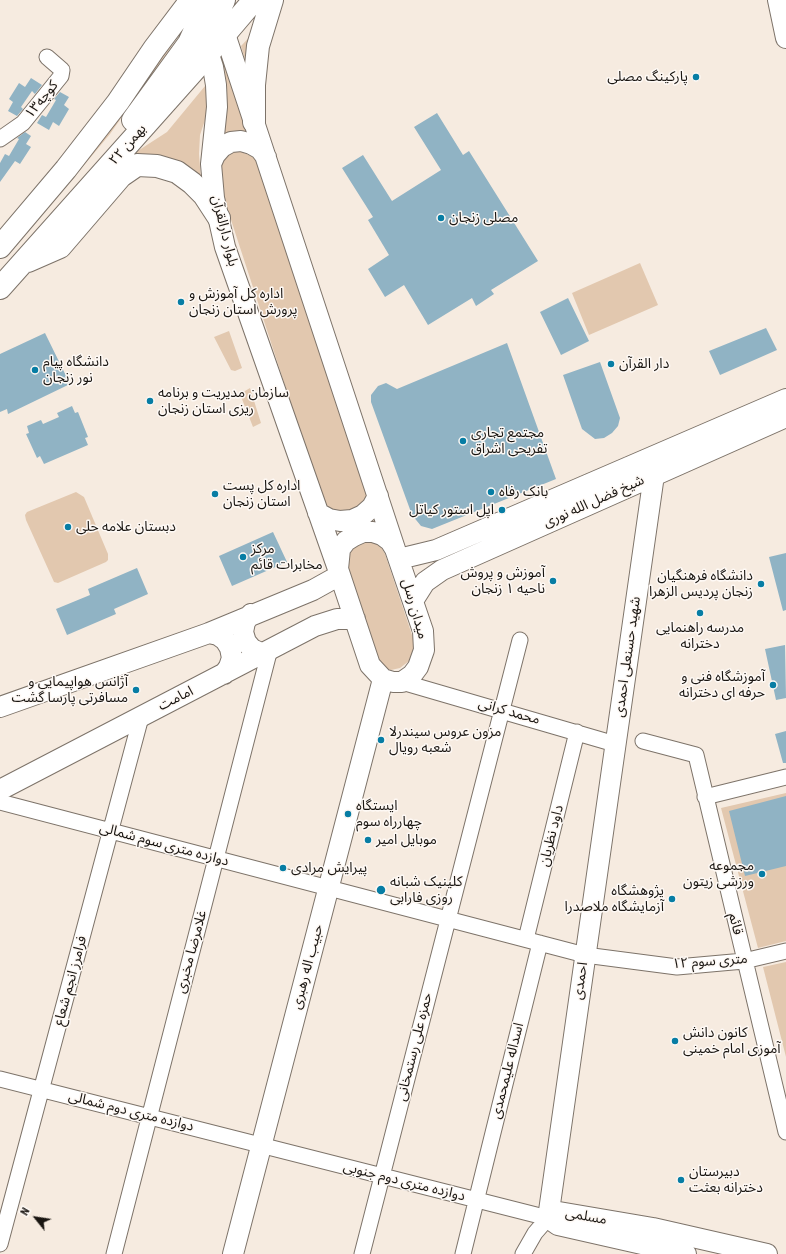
<!DOCTYPE html>
<meta charset="utf-8">
<style>
body{margin:0}
#map{position:relative;width:786px;height:1254px;overflow:hidden;background:#f6ebe0;font-family:"Roboto Condensed",sans-serif}
canvas{display:block}
.north{position:absolute;left:16px;top:1198px;width:40px;height:40px;-webkit-text-stroke:3px #fef9f5;paint-order:stroke;rotate:300deg;font-size:11px;font-weight:700;line-height:16px;text-align:center;color:#191511}
.north::after{content:'';display:block;margin:auto;width:14px;height:18px;background:#191511;clip-path:polygon(50% 0,100% 100%,50% 72%,0 100%)}
</style>
<div id="map">
<canvas width="786" height="1254"></canvas>
<div class="north">N</div>
</div>
<script>
const c = document.querySelector('canvas').getContext('2d');
c.lineJoin = 'round';
function paint(path, color) {
  c.fillStyle = color;
  c.fill(path, 'evenodd');
}
function shape(rows) {
  const path = new Path2D();
  for (const r of rows) {
    path.moveTo(r[0], r[1]);
    for (let i = 2; i < r.length; i += 2) path.lineTo(r[i], r[i + 1]);
  }
  return path;
}
function trace(path, color, width, dash) {
  c.strokeStyle = color;
  c.lineWidth = width;
  c.lineCap = dash ? 'butt' : 'round';
  c.setLineDash(dash || []);
  c.stroke(path);
}
function label(font, color, halo, rows, align = 'center') {
  c.font = font + ' "Roboto Condensed","Noto Sans Arabic",sans-serif';
  c.lineWidth = 3;
  c.setLineDash([]);
  c.textBaseline = 'middle';
  c.strokeStyle = halo;
  c.fillStyle = color;
  for (const [text, x, y, turn = 0] of rows) {
    c.save();
    c.translate(x, y);
    c.rotate((+turn || 0) * Math.PI / 180);
    c.textAlign = isNaN(turn) ? turn : align;
    if (halo) c.strokeText(text, 0, 0);
    c.fillText(text, 0, 0);
    c.restore();
  }
}
const green = shape([
 [256,30,249,72,241,46],
 [168,42,173,42,171,47,110,134,60,194,58,191],
 [224,63,253,142,219,144,220,67],
 [205,86,208,100,205,120,200,135,199,154,201,180,189,167,164,157,133,154,167,132],
 [234,149,254,157,261,166,368,487,365,507,331,514,322,499,219,183,218,166,223,155],
 [640,263,658,305,589,335,572,293],
 [229,331,242,368,235,371,231,370,214,337],
 [250,388,261,423,253,427,240,394],
 [76,492,84,497,108,554,108,560,106,562,58,583,54,582,26,520,25,515,27,512],
 [371,541,380,545,385,554,413,638,415,653,409,661,400,668,391,670,381,667,376,658,346,564,346,556,351,549,360,542],
 [786,793,786,941,758,948,721,808],
 [786,962,786,1057,763,967]
]);
const building = shape([
 [31,78,42,85,35,94,32,91,21,107,23,109,17,116,8,111,13,102,9,99,19,83,25,87],
 [60,92,69,97,64,105,69,109,59,126,53,122,49,130,37,123,42,115,46,117,56,100,54,99],
 [437,113,463,155,469,151,538,261,491,290,494,294,476,306,472,298,428,325,404,285,385,297,368,269,389,255,368,220,373,217,342,168,363,155,392,201,441,170,414,127],
 [25,132,31,136,26,144,31,147,20,164,15,161,0,182,0,163,5,154,9,156,19,139,17,138],
 [568,298,589,341,561,355,540,312],
 [766,328,777,350,720,375,709,351],
 [45,333,70,384,8,414,7,409,0,412,0,354],
 [507,343,556,479,432,529,421,526,412,515,371,402,371,395,378,386,386,383,397,389],
 [600,362,620,418,618,426,612,433,604,438,595,439,582,429,563,375],
 [72,406,75,413,78,412,88,437,85,438,88,445,44,464,40,456,37,458,26,434,29,433,27,426,41,420,43,424,59,417,57,413],
 [273,532,287,562,232,586,219,556],
 [786,553,786,610,783,611,769,557],
 [137,568,148,594,114,609,116,614,67,635,56,609,90,595,88,589],
 [785,645,786,698,776,700,765,649],
 [786,731,786,763,783,763,775,734],
 [786,796,786,866,745,876,729,811]
]);
const minor = shape([
 [0,139,23,123,61,76,62,70,47,57],
 [402,682,615,744],
 [643,741,696,755,786,1132],
 [705,797,786,777],
 [0,802,585,955,677,967,744,961,786,951],
 [526,939,577,732],
 [0,1079,548,1218,535,1233,523,1254],
 [0,1244,141,717],
 [114,1254,270,649],
 [362,1254,520,640],
 [463,1254,540,943]
]);
const major = shape([
 [778,0,786,38],
 [220,19,395,549],
 [204,39,213,67,216,85,217,107,211,164,214,198,225,247,338,569],
 [211,164,215,155,222,147,231,142,241,141,251,144,260,149,266,157],
 [318,513,329,519,340,521,352,520,363,515,372,507,378,496],
 [363,532,373,532,382,535,390,541,395,549,423,631,424,650,418,667,412,675,402,682,393,682,383,679,370,665,338,569,340,549,346,541,354,536,363,532],
 [399,559,436,550,786,399],
 [413,601,425,582,442,570,786,417],
 [251,614,245,622,243,632,246,642,252,649,261,653],
 [209,633,218,635,225,640,230,648,232,658,229,667,224,674],
 [0,707,209,633,313,590,340,575],
 [0,790,315,626,337,619,355,619],
 [548,1218,654,475,653,457],
 [548,1218,559,1212,653,1228,767,1254],
 [548,1218,558,1225,686,1254],
 [233,1254,383,679]
]);
const highway = shape([
 [210,51,218,12,224,0],
 [133,120,189,43,199,21,203,0],
 [254,122,254,85,258,46,272,0],
 [0,247,66,169,118,102,154,49,191,0],
 [28,261,60,247,121,176,137,165,157,166,177,172,192,183,204,195,219,218],
 [0,288,197,67,254,0]
]);
const markers = [
 [696,77,4,"#077da4"],
 [441,218,4,"#077da4"],
 [181,302,4,"#077da4"],
 [611,364,4,"#077da4"],
 [35,370,4,"#077da4"],
 [150,401,4,"#077da4"],
 [463,441,4,"#077da4"],
 [491,492,4,"#077da4"],
 [215,494,4,"#077da4"],
 [502,510,4,"#077da4"],
 [68,527,4,"#077da4"],
 [243,557,4,"#077da4"],
 [553,581,4,"#077da4"],
 [761,584,4,"#077da4"],
 [700,613,4,"#077da4"],
 [773,685,4,"#077da4"],
 [136,690,4,"#077da4"],
 [381,740,4,"#077da4"],
 [348,814,4,"#077da4"],
 [368,840,4,"#077da4"],
 [283,868,4,"#077da4"],
 [762,874,4,"#077da4"],
 [381,890,5,"#077da4"],
 [672,899,4,"#077da4"],
 [675,1041,4,"#077da4"],
 [681,1180,4,"#077da4"]
];
const poiNames = [
 ["پارکینگ مصلی",688,77,"right"],
 ["مصلی زنجان",449,218],
 ["اداره کل آموزش و",189,294],
 ["پرورش استان زنجان",189,310],
 ["دانشگاه پیام",43,362],
 ["نور زنجان",43,378],
 ["دار القرآن",619,364],
 ["سازمان مدیریت و برنامه",158,393],
 ["ریزی استان زنجان",158,409],
 ["مجتمع تجاری",471,433],
 ["تفریحی اشراق",471,449],
 ["اداره کل پست",223,486],
 ["استان زنجان",223,502],
 ["بانک رفاه",499,492],
 ["اپل استور کیاتل",494,510,"right"],
 ["دبستان علامه حلی",76,527],
 ["مرکز",251,549],
 ["مخابرات قائم",251,565],
 ["آموزش و پروش",545,573,"right"],
 ["ناحیه ۱ زنجان",545,589,"right"],
 ["دانشگاه فرهنگیان",753,576,"right"],
 ["زنجان پردیس الزهرا",753,592,"right"],
 ["مدرسه راهنمایی",700,628,"center"],
 ["دخترانه",700,644,"center"],
 ["آموزشگاه فنی و",765,677,"right"],
 ["حرفه ای دخترانه",765,693,"right"],
 ["آژانس هواپیمایی و",128,682,"right"],
 ["مسافرتی پارسا گشت",128,698,"right"],
 ["مزون عروس سیندرلا",389,732],
 ["شعبه رویال",389,748],
 ["ایستگاه",356,806],
 ["چهارراه سوم",356,822],
 ["موبایل امیر",376,840],
 ["مجموعه",754,866,"right"],
 ["ورزشی زیتون",754,882,"right"],
 ["پیرایش مرادی",291,868],
 ["کلینیک شبانه",390,882],
 ["روزی فارابی",390,898],
 ["پژوهشگاه",664,891,"right"],
 ["آزمایشگاه ملاصدرا",664,907,"right"],
 ["کانون دانش",683,1033],
 ["آموزی امام خمینی",683,1049],
 ["دبیرستان",689,1172],
 ["دخترانه بعثت",689,1188]
];
const streetNames = [
 ["کوچه۱۳",42,100,-51],
 ["۲۲ بهمن",128,145,-49],
 ["بلوار دارالقرآن",224,231,76],
 ["شیخ فضل الله نوری",594,502,-24],
 ["میدان رسل",414,609,74],
 ["شهید حسنعلی احمدی",628,657,-82],
 ["امامت",176,699,-27],
 ["محمد کرانی",509,712,16],
 ["داود نظریان",552,836,-76],
 ["دوازده متری سوم شمالی",164,845,15],
 ["قائم",735,924,76],
 ["غلامرضا مخبری",192,952,-75],
 ["۱۲ متری سوم",710,962,-4],
 ["حبیب اله رهبری",308,967,-75],
 ["فرامرز انجم شعاع",71,981,-75],
 ["احمدی",581,981,-82],
 ["حمزه علی رستمخانی",415,1047,-76],
 ["اسداله علیمحمدی",508,1071,-76],
 ["دوازده متری دوم شمالی",131,1112,14],
 ["دوازده متری دوم جنوبی",404,1182,14],
 ["مسلمی",586,1217,10]
];
paint(green, '#e2c8af');
paint(building, '#90b3c4');
trace(minor, '#7d7369', 17);
trace(major, '#7d7369', 22);
trace(highway, '#7d7369', 24);
trace(minor, '#fff', 15);
trace(major, '#fff', 20);
trace(highway, '#fff', 22);
for (const [x, y, r, color] of markers) {
  const dot = new Path2D();
  dot.arc(x, y, r, 0, 2 * Math.PI);
  c.fillStyle = color;
  c.fill(dot);
  trace(dot, '#fef9f5', 1.5);
}
label('14px', '#191511', '#fef9f5', poiNames, 'left');
label('14px', '#191511', '#fef9f5', streetNames);
</script>
